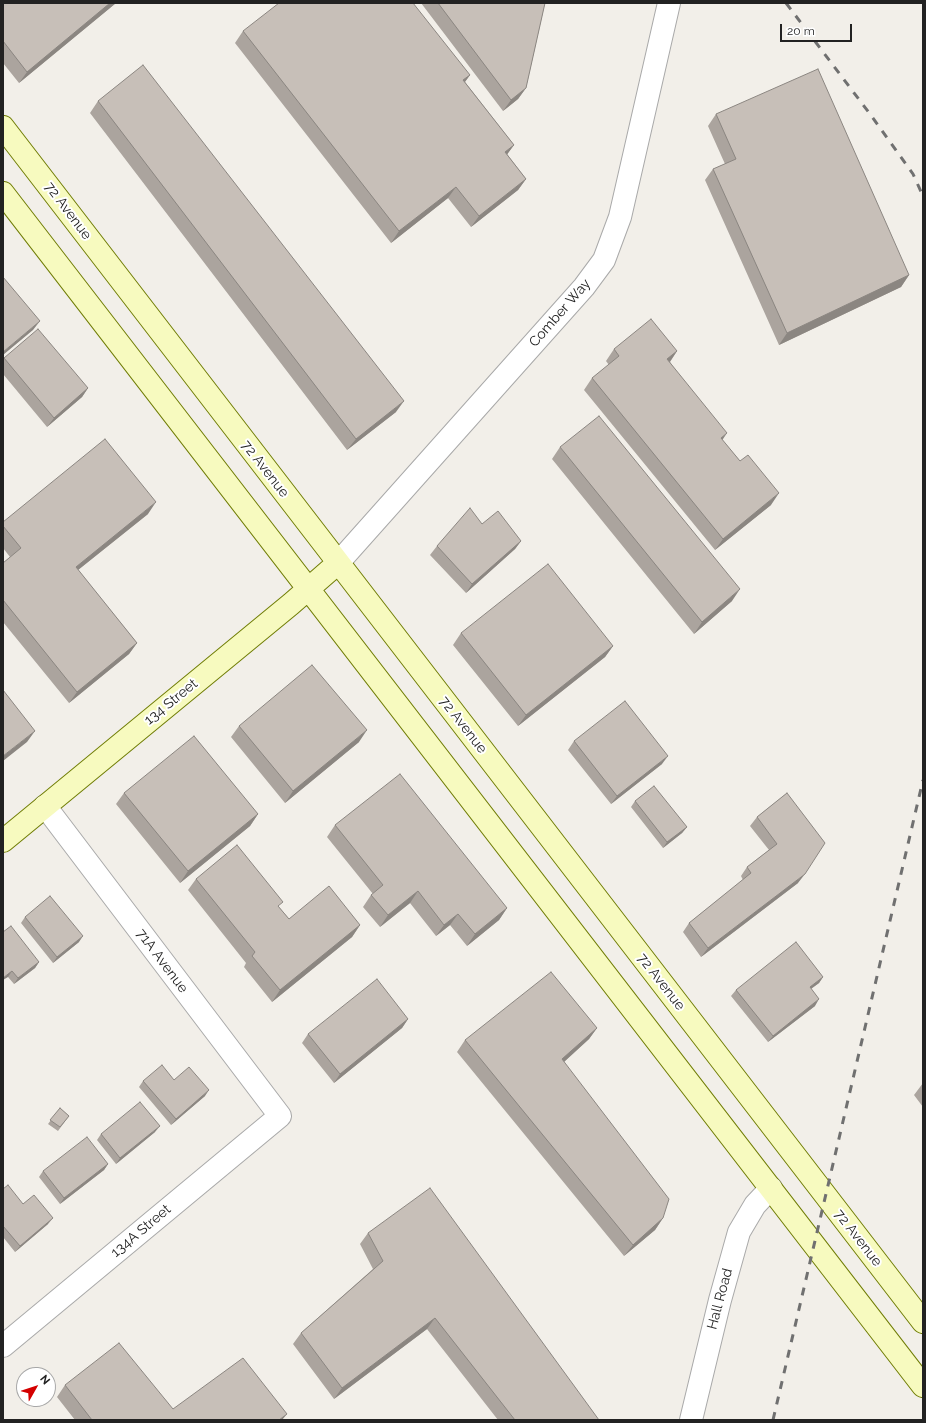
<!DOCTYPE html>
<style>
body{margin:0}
#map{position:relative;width:926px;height:1423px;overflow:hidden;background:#f2efe9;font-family:Raleway,sans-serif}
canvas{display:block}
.frame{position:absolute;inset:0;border:4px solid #222;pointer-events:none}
.north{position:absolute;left:16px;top:1367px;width:40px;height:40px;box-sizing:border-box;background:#fff;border:1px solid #a7a7a7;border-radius:50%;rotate:51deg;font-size:11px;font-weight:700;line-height:16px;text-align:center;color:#222}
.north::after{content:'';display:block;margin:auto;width:14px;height:18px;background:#d40000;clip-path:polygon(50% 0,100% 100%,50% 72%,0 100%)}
.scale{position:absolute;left:780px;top:24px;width:72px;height:18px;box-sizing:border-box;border:2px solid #222;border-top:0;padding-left:5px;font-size:12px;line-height:14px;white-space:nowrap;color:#222;-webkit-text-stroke:3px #fff;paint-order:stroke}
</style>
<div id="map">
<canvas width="926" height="1423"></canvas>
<div class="frame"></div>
<div class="north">N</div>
<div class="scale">20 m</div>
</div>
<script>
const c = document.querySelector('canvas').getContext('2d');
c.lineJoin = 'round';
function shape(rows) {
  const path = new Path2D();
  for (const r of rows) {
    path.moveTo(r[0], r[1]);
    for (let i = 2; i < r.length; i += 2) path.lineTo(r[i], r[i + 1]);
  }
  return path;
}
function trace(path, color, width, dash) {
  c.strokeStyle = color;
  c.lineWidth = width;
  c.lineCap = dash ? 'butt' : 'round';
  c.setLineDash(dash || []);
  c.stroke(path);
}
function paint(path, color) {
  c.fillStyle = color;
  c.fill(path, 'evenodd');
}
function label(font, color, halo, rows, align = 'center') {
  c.font = font + ' Raleway,sans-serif';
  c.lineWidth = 4;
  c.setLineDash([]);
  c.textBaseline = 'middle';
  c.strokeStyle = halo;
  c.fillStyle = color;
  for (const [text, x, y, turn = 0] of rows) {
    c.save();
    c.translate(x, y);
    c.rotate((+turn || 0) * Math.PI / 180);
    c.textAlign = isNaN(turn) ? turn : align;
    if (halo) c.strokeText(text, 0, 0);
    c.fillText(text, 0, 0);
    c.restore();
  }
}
const street = shape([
 [338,563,584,287,604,260,620,217,669,3],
 [3,1346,280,1116,45,806],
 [691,1420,720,1300,739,1232,755,1205,771,1188]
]);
const secondary = shape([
 [3,127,923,1322],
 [3,193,923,1386],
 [3,841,291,604,338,563]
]);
const rail = shape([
 [786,3,870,114,913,174,923,196],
 [773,1420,923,780]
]);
const wall = shape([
 [3,3,116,3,19,83,3,63],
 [421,3,545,3,526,88,518,99,503,111],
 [243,31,470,75,465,82,514,145,507,154,526,179,518,190,471,227,448,198,391,243,235,43],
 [98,101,396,412,347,450,90,113],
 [716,114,909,275,901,287,779,345,705,180,713,169,725,164,708,126],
 [614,349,677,351,670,362,722,440,740,461,771,505,715,550,584,390,592,378,609,365,606,361],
 [4,358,88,388,82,397,47,427,3,374],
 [560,447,732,601,694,634,552,459],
 [148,514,78,570,137,643,129,654,69,703,3,622,3,563,10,557,3,548,3,522],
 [482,524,521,541,515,549,466,593,430,555,437,546],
 [461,633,613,646,605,657,518,726,453,645],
 [239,726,359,742,285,803,231,737],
 [574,741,662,764,611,804,568,750],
 [124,793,258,814,250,826,180,883,116,804],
 [787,793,798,883,701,957,683,932,689,923,743,880,741,876,747,867,769,850,750,826,757,817],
 [635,801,687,827,682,833,663,848,631,807],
 [335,825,507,908,499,920,467,946,450,925,436,936,410,903,380,927,363,907,371,895,373,894,327,837],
 [196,879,279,907,289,919,360,925,352,937,272,1002,244,967,246,963,188,890],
 [25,917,79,942,53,963,21,923],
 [3,932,39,962,35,968,14,984,8,977],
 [823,977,819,983,811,989,815,1006,768,1042,731,996,736,990],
 [408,1019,402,1028,334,1083,302,1043,308,1034],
 [597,1028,589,1039,564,1062,663,1218,655,1230,624,1256,457,1052,465,1040],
 [174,1080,205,1096,171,1125,139,1087,143,1081],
 [923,1083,923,1107,914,1095],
 [60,1108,69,1116,58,1131,48,1124],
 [155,1132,116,1164,97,1140,101,1134],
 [108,1164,104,1170,60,1204,39,1177,43,1171],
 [3,1189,48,1224,15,1252,3,1237],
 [368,1233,599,1420,498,1420,427,1329,334,1399,293,1344,301,1333,373,1269,360,1244],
 [65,1385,173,1409,282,1420,75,1420,57,1397]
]);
const shadedWall = shape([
 [110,3,116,3,19,83,27,72],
 [470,75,461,87,463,80],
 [526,88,518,99,503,111,511,100],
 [514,145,506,156,505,152],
 [526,179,518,190,471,227,479,216],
 [456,187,448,198,391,243,399,231],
 [909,275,901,287,779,345,787,333],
 [40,321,33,330,3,355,3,352],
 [677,351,669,363,667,359],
 [88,388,82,397,47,427,54,418],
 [404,401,396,412,347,450,356,439],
 [727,433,719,445,721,438],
 [779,493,771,505,715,550,723,539],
 [156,502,148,514,68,578,76,567],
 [521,541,515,549,466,593,472,584],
 [740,589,732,601,694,634,702,622],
 [137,643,129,654,69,703,77,692],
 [613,646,605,657,518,726,526,715],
 [367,730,359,742,285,803,293,791],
 [35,731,27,742,3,761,3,756],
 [668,756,662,764,611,804,617,796],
 [258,814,250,826,180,883,188,871],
 [687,827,682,833,663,848,667,842],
 [805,874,798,883,701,957,708,948],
 [418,891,410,903,380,927,388,915],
 [507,908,499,920,467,946,475,934],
 [458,914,450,925,436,936,444,925],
 [360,925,352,937,272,1002,280,990],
 [83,936,79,942,53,963,57,957],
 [39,962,35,968,14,984,18,978],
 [12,971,8,977,3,980,3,978],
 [823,977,819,983,805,993,810,987],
 [819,999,815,1006,768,1042,773,1036],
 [408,1019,402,1028,334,1083,340,1074],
 [597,1028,589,1039,554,1071,562,1059],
 [209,1090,205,1096,171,1125,176,1119],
 [160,1126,155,1132,116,1164,120,1158],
 [108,1164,104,1170,60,1204,64,1198],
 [53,1218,48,1224,15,1252,20,1246],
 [663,1218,655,1230,624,1256,633,1245],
 [435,1318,427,1329,334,1399,342,1388],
 [287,1414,282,1420,279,1420]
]);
const building = shape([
 [3,3,110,3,27,72,3,41,3,3],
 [279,3,413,3,470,75,463,80,514,145,505,152,526,179,479,216,456,187,399,231,243,31,279,3],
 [438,3,545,3,526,88,511,100,438,3],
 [143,65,404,401,356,439,98,101,143,65],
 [818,69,909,275,787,333,713,169,736,159,716,114,818,69],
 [3,277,40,321,3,352,3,277],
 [651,319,677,351,667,359,727,433,721,438,740,461,748,455,779,493,723,539,592,378,619,356,614,349,651,319],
 [38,329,88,388,54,418,4,358,38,329],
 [599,416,740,589,702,622,560,447,599,416],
 [105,439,156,502,76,567,137,643,77,692,3,600,3,563,21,548,3,526,3,522,105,439],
 [470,508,482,524,498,511,521,541,472,584,437,546,470,508],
 [548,564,613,646,526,715,461,633,548,564],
 [312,665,367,730,293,791,239,726,312,665],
 [3,690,35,731,3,756,3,690],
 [625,701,668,756,617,796,574,741,625,701],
 [194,736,258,814,188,871,124,793,194,736],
 [400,774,507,908,475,934,458,914,444,925,418,891,388,915,371,895,383,885,335,825,400,774],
 [654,786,687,827,667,842,635,801,654,786],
 [787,793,825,843,805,874,708,948,689,923,751,873,747,867,777,844,757,817,787,793],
 [237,845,283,902,278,906,289,919,329,886,360,925,280,990,252,956,255,952,196,879,237,845],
 [50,896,83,936,57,957,25,917,50,896],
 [11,926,39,962,18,978,12,971,3,978,3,932,11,926],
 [796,942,823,977,810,987,819,999,773,1036,736,990,796,942],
 [551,972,597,1028,562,1059,669,1199,663,1218,633,1245,465,1040,551,972],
 [377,979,408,1019,340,1074,308,1034,377,979],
 [162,1065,174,1080,189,1067,209,1090,176,1119,143,1081,162,1065],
 [140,1102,160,1126,120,1158,101,1134,140,1102],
 [60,1108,69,1116,60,1127,50,1120,60,1108],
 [87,1137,108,1164,64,1198,43,1171,87,1137],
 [8,1185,23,1204,34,1195,53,1218,20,1246,3,1226,3,1189,8,1185],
 [430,1188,599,1420,515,1420,435,1318,342,1388,301,1333,383,1261,368,1233,430,1188],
 [119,1343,173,1409,243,1358,287,1414,279,1420,92,1420,65,1385,119,1343]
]);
const streetNames = [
 ["72 Avenue",68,211,53],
 ["Comber Way",560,313,-49],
 ["72 Avenue",265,469,52],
 ["134 Street",171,702,-39],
 ["72 Avenue",463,725,52],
 ["71A Avenue",162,961,53],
 ["72 Avenue",661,982,52],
 ["134A Street",141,1231,-40],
 ["72 Avenue",858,1238,52],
 ["Hall Road",720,1299,-75]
];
trace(street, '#a9a9a9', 24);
trace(secondary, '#707d05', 24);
trace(street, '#fff', 22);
trace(secondary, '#f7fabf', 22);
trace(rail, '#707070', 3, [8, 8]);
paint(wall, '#aba49e');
paint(shadedWall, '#8b8681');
paint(building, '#c7bfb8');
trace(building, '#8b8681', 1);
label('14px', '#222', '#fff', streetNames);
</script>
